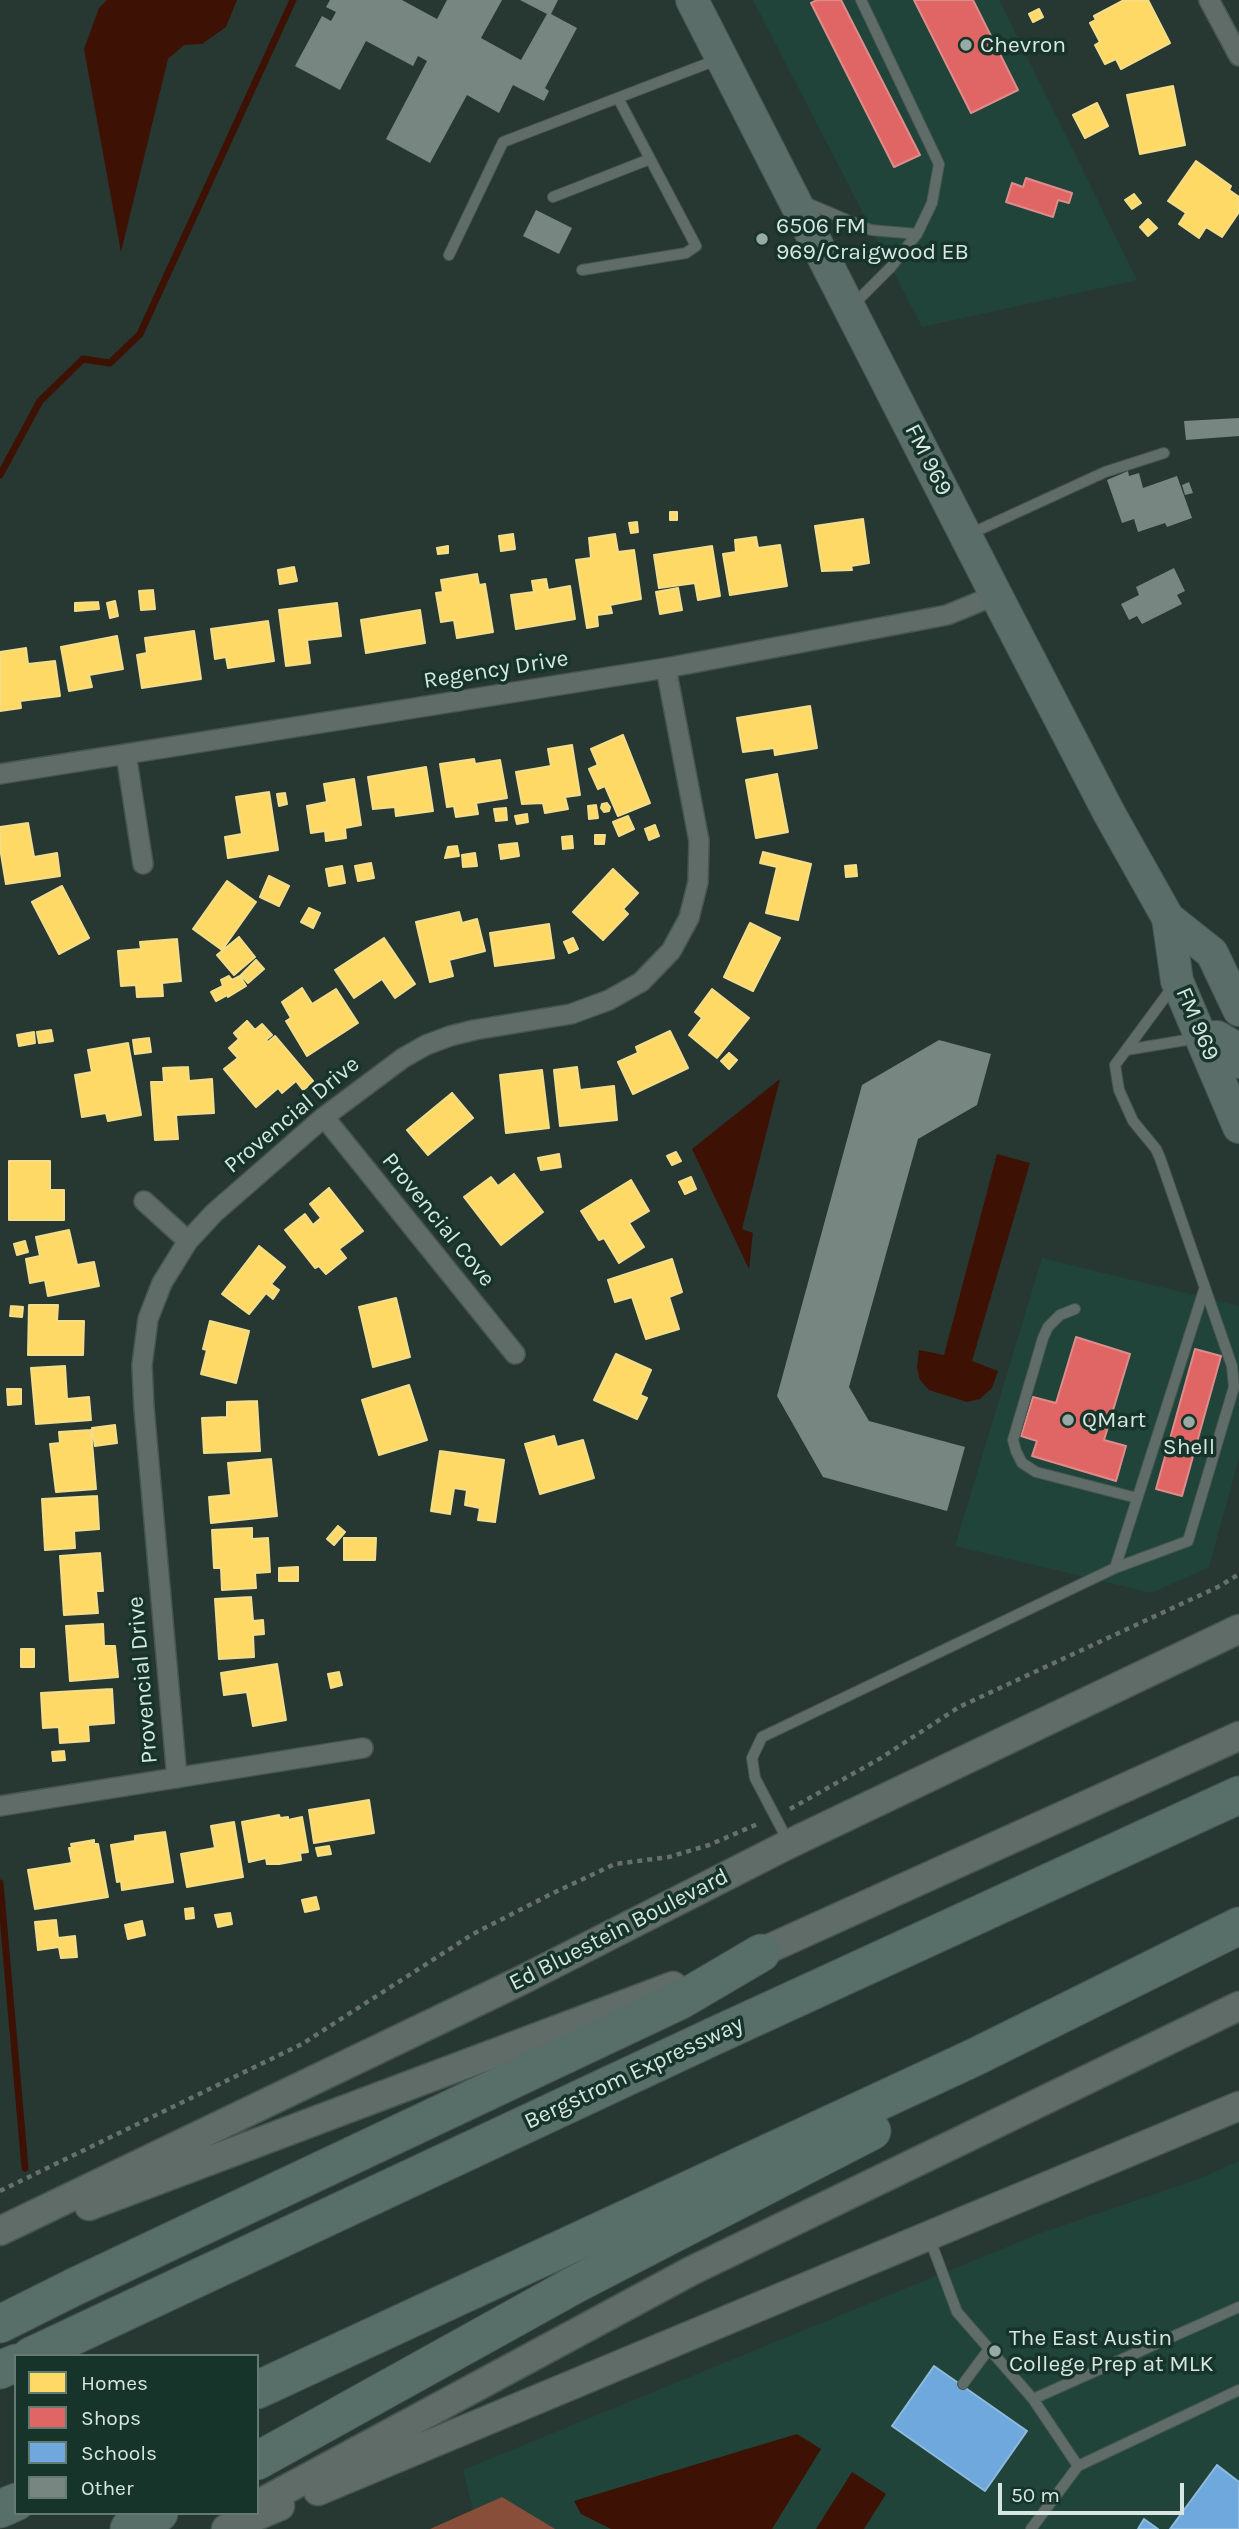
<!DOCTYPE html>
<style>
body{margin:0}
#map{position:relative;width:1239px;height:2529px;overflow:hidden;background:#273832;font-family:Karla,sans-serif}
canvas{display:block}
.legend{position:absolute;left:14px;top:2354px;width:245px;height:161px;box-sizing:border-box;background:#16342a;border:2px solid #637b73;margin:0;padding:9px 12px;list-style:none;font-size:21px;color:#d6e6e0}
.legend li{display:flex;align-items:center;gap:14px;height:35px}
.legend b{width:35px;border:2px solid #637b73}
.scale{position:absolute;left:998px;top:2483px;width:186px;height:32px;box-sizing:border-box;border:4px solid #d6e6e0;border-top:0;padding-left:9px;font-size:21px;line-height:24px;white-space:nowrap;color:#d6e6e0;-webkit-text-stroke:5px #16342a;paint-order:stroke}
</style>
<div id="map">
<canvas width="1239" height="2529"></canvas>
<ul class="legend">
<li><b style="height:19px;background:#ffd966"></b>Homes</li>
<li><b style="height:19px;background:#e06666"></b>Shops</li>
<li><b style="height:19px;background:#6fa8dc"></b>Schools</li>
<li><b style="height:19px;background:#788681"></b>Other</li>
</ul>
<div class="scale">50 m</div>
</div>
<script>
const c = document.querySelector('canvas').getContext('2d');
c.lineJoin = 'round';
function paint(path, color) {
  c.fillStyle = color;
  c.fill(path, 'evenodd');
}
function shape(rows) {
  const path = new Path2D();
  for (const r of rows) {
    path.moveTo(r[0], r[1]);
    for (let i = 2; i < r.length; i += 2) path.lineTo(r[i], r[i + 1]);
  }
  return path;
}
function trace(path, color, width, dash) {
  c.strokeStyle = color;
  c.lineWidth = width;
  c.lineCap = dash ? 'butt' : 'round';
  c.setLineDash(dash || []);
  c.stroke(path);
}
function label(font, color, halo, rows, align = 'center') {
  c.font = font + ' Karla,sans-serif';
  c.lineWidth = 7;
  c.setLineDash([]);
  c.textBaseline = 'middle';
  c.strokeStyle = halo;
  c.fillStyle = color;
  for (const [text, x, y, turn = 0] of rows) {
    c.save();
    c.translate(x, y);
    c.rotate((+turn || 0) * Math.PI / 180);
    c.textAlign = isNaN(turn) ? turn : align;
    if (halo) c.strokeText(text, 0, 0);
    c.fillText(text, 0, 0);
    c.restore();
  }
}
const built = shape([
 [753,0,999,0,1137,280,922,327],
 [1042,1258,1239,1306,1239,1458,1209,1567,1152,1593,955,1546],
 [1239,2161,1239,2529,478,2529,463,2470,1041,2233,1196,2180]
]);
const forest = shape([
 [502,2497,555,2529,430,2529]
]);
const water = shape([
 [107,0,237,0,226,27,202,44,184,45,168,59,121,252,84,49,99,8],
 [780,1079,742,1229,753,1233,749,1269,692,1149],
 [997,1154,1030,1163,972,1361,998,1371,992,1388,980,1399,967,1402,929,1390,920,1380,917,1368,919,1350,944,1355],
 [797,2434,821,2449,772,2529,611,2529,581,2514,574,2501],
 [852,2472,886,2494,864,2529,816,2529]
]);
const homes = shape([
 [1124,0,1148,0,1170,43,1121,69,1116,59,1105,64,1095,45,1100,42,1090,23,1096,20,1094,16,1124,0],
 [1039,9,1043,17,1033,22,1029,14,1039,9],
 [1173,86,1185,145,1140,154,1127,95,1173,86],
 [1097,103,1108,126,1085,138,1073,115,1097,103],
 [1196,161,1231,186,1229,190,1239,197,1239,212,1222,237,1206,227,1199,238,1179,224,1186,213,1168,201,1196,161],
 [1134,194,1141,203,1132,209,1125,200,1134,194],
 [1148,219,1157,228,1148,236,1140,227,1148,219],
 [670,512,677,512,677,520,670,520,670,512],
 [863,519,869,563,851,566,852,570,822,571,815,526,863,519],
 [637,522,638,532,631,533,629,523,637,522],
 [513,534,515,549,501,551,499,536,513,534],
 [615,534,618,552,634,550,641,599,610,605,612,613,597,615,598,626,587,628,576,560,591,558,589,538,615,534],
 [756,537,758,548,780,545,787,586,730,595,723,554,736,552,735,540,756,537],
 [448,546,448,553,438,554,437,548,448,546],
 [712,546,720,596,698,600,695,583,659,588,654,555,712,546],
 [294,567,297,581,280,584,278,570,294,567],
 [477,574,479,585,485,584,493,632,457,638,454,620,441,622,436,593,443,592,441,580,477,574],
 [546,579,548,590,570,586,575,619,516,629,511,595,534,592,532,581,546,579],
 [678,588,682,610,660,614,656,592,678,588],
 [153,590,155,609,141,610,139,591,153,590],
 [115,601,118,616,110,618,107,603,115,601],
 [98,602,99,609,75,611,75,603,98,602],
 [337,603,341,636,307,640,310,663,286,666,279,610,337,603],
 [420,610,425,643,366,653,361,620,420,610],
 [268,621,274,661,228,668,226,657,215,659,211,629,268,621],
 [194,631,201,679,142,688,137,655,147,653,145,638,194,631],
 [117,636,123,669,89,675,92,687,69,691,61,647,117,636],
 [26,648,28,664,55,661,60,696,20,701,21,708,0,711,0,652,26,648],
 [810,706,817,748,775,755,774,748,743,752,737,718,810,706],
 [623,735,650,803,618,816,605,786,598,789,589,769,598,765,591,749,623,735],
 [572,745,580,795,565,797,568,809,545,813,543,803,522,804,516,772,551,766,548,749,572,745],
 [474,759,475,764,500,760,507,798,476,803,478,814,456,817,454,806,447,807,440,764,474,759],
 [426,767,433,811,396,816,395,807,373,809,368,777,426,767],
 [777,774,788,832,756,838,746,780,777,774],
 [354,779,361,825,345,828,346,838,326,841,325,831,311,833,307,806,327,802,324,784,354,779],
 [269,792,278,850,228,858,225,837,242,834,236,797,269,792],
 [285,793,287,804,279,806,277,794,285,793],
 [607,803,610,807,609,811,604,812,601,808,602,804,607,803],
 [596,805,598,818,589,819,588,806,596,805],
 [506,808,507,820,496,821,494,809,506,808],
 [527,814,528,822,517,824,515,816,527,814],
 [628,816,634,829,619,836,613,822,628,816],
 [28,823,34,857,57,853,60,876,6,884,0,848,0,827,28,823],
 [655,825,659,836,649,840,645,829,655,825],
 [595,835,605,835,604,844,595,844,595,835],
 [572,836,573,848,563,849,562,837,572,836],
 [517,843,519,856,501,859,499,845,517,843],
 [457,846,459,856,445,858,448,847,457,846],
 [763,852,811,864,798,920,766,913,777,867,760,863,763,852],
 [475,853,477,866,463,867,462,855,475,853],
 [371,863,374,878,358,881,355,866,371,863],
 [856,865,857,876,846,877,845,866,856,865],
 [342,866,345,883,329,886,326,869,342,866],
 [613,869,638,893,623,909,628,914,603,940,573,912,613,869],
 [269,876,289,886,279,906,260,897,269,876],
 [227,881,256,902,222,950,193,929,227,881],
 [62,886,89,938,59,954,32,902,62,886],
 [309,908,320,913,313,928,301,922,309,908],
 [459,912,462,923,477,919,485,951,449,960,453,976,430,982,416,922,459,912],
 [750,923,780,938,753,991,724,977,750,923],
 [549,924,554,958,495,966,490,933,549,924],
 [239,937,255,957,234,975,217,955,239,937],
 [384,938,415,984,395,998,382,979,354,998,335,970,384,938],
 [573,938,578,949,569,953,564,942,573,938],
 [177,939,181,981,162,983,163,996,137,997,136,985,121,986,118,951,141,949,140,942,177,939],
 [256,960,264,969,248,983,241,975,256,960],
 [229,976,232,980,240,976,246,986,228,997,227,995,216,1001,211,992,223,986,221,980,229,976],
 [302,988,312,1004,336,989,358,1023,307,1056,286,1021,291,1018,282,1002,302,988],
 [712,989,749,1018,717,1058,689,1035,702,1018,695,1012,712,989],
 [247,1021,255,1030,262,1024,272,1035,266,1040,268,1042,275,1036,313,1081,312,1083,303,1090,296,1081,282,1093,278,1088,256,1107,224,1069,238,1058,229,1048,239,1039,234,1033,247,1021],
 [51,1030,53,1041,39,1043,37,1032,51,1030],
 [670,1031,688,1068,633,1094,618,1062,638,1053,636,1047,670,1031],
 [34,1032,35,1043,19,1046,17,1035,34,1032],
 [149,1038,151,1052,135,1054,133,1040,149,1038],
 [128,1043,141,1115,108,1121,106,1113,82,1117,75,1075,92,1072,88,1050,128,1043],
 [729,1053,737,1060,729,1069,721,1061,729,1053],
 [188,1067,189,1081,212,1079,214,1113,176,1115,178,1139,155,1140,151,1082,164,1082,163,1068,188,1067],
 [577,1067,580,1090,614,1086,617,1120,560,1126,554,1070,577,1067],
 [542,1070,549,1128,506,1133,500,1075,542,1070],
 [452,1093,473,1118,428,1155,407,1130,452,1093],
 [676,1152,681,1161,672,1165,667,1156,676,1152],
 [559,1154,561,1167,541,1170,538,1158,559,1154],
 [9,1161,50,1161,50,1190,64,1190,64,1220,9,1220,9,1161],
 [514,1174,543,1212,501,1245,464,1197,491,1177,498,1186,514,1174],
 [691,1177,696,1189,685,1194,679,1182,691,1177],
 [631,1180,649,1211,629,1223,644,1247,619,1263,604,1238,599,1240,581,1211,631,1180],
 [329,1188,363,1231,339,1249,346,1258,326,1274,319,1266,315,1268,285,1230,305,1214,313,1225,321,1218,310,1204,329,1188],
 [69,1230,77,1265,94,1262,99,1286,48,1296,45,1280,30,1283,26,1259,40,1256,36,1237,69,1230],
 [25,1241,28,1252,17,1255,14,1244,25,1241],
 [259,1246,285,1267,271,1284,279,1290,273,1299,266,1293,249,1314,222,1294,259,1246],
 [672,1259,682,1292,669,1297,679,1329,646,1339,632,1297,615,1302,608,1280,672,1259],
 [396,1298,410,1357,373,1367,359,1307,396,1298],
 [29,1305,58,1305,57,1321,84,1321,83,1355,28,1355,29,1305],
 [11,1306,23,1307,22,1317,10,1316,11,1306],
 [210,1321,249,1331,236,1383,201,1374,207,1350,203,1349,210,1321],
 [616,1354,651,1370,640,1395,647,1398,637,1419,594,1400,616,1354],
 [65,1366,67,1399,89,1397,91,1420,36,1424,31,1368,65,1366],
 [409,1385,427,1440,379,1455,362,1400,409,1385],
 [7,1389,21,1389,21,1404,8,1405,7,1389],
 [257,1401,260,1451,204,1453,202,1418,227,1417,227,1402,257,1401],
 [115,1425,117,1443,95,1446,92,1428,115,1425],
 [91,1430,96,1489,56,1492,50,1444,60,1443,59,1432,91,1430],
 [554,1436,557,1447,583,1440,594,1478,540,1494,525,1444,554,1436],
 [440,1451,504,1460,495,1522,478,1520,480,1508,465,1505,467,1490,454,1488,450,1514,431,1511,440,1451],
 [271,1459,277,1516,211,1523,209,1497,231,1495,228,1463,271,1459],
 [97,1496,99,1529,74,1531,75,1548,45,1550,42,1499,97,1496],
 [338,1526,345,1532,334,1545,327,1539,338,1526],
 [252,1528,252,1539,268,1538,270,1572,255,1573,256,1588,222,1590,221,1568,214,1568,212,1530,252,1528],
 [344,1538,376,1538,375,1560,344,1560,344,1538],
 [100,1553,103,1591,96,1591,98,1613,64,1615,60,1556,100,1553],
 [298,1567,298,1581,279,1581,279,1568,298,1567],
 [251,1597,253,1621,263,1620,264,1634,253,1635,254,1657,219,1659,215,1599,251,1597],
 [103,1624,104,1646,115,1646,118,1677,70,1681,66,1626,103,1624],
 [21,1649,34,1649,34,1667,21,1667,21,1649],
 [277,1664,286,1720,253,1726,247,1692,224,1695,221,1673,277,1664],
 [339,1672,342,1685,331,1688,328,1674,339,1672],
 [112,1689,114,1723,88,1725,89,1741,60,1743,59,1727,43,1728,41,1693,112,1689],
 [64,1751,65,1760,53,1761,52,1752,64,1751],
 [369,1800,374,1833,314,1843,309,1810,369,1800],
 [279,1815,280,1818,288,1817,288,1820,302,1817,308,1852,300,1853,301,1860,279,1864,267,1864,266,1858,249,1862,242,1822,279,1815],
 [234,1822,243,1877,187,1887,181,1854,215,1848,211,1826,234,1822],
 [165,1832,173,1882,122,1890,121,1881,117,1882,111,1845,135,1841,135,1836,165,1832],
 [94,1840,94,1844,98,1844,108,1897,35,1909,28,1870,72,1863,69,1848,72,1848,71,1844,94,1840],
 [329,1846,331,1854,318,1856,316,1848,329,1846],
 [316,1897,319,1909,305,1912,302,1900,316,1897],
 [193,1908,194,1918,186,1919,185,1909,193,1908],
 [230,1913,232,1924,218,1927,215,1915,230,1913],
 [56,1920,58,1938,75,1936,77,1957,61,1958,59,1947,38,1950,35,1922,56,1920],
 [142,1921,145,1935,128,1939,125,1925,142,1921]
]);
const shops = shape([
 [817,0,841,0,920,155,894,167,811,3,817,0],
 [914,0,973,0,1018,90,971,113,914,0],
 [1026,178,1072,193,1069,203,1058,200,1053,217,1006,202,1012,183,1023,187,1026,178],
 [1076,1337,1130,1354,1104,1440,1126,1446,1116,1481,1032,1456,1037,1441,1021,1436,1033,1397,1056,1403,1076,1337],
 [1195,1349,1221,1356,1182,1496,1156,1489,1195,1349]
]);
const schools = shape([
 [934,2366,1027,2431,985,2491,892,2426,934,2366],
 [1217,2465,1239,2482,1239,2529,1170,2529,1217,2465],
 [1144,2519,1158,2529,1138,2529,1144,2519]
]);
const stream = shape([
 [0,475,40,401,83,359,110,363,140,334,293,0],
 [0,1883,25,2168]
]);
const building = shape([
 [330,0,402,0,437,19,447,0,502,0,481,38,521,60,547,14,520,0,558,0,551,14,577,28,545,88,549,91,544,101,513,85,499,113,467,95,430,163,386,139,427,61,418,56,413,66,366,41,340,90,295,66,322,16,331,21,336,12,326,7],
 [536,210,572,228,559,254,523,236],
 [1239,418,1239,436,1186,440,1184,421],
 [1128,471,1129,476,1139,473,1143,488,1177,476,1192,518,1167,527,1165,523,1138,532,1134,519,1122,523,1107,480],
 [1189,482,1193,493,1185,495,1182,485],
 [1174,568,1185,591,1177,595,1182,604,1142,624,1137,616,1129,620,1121,604,1139,595,1136,587],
 [939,1040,991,1054,977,1105,918,1139,849,1387,869,1421,965,1447,947,1511,823,1477,777,1396,862,1085]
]);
const path = shape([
 [790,1809,881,1758,959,1707,1220,1586,1239,1574],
 [0,2191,302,2044,473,1934,551,1894,615,1864,669,1857,709,1845,760,1823]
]);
const lane = shape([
 [553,197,650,159],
 [805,202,871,230,917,234],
 [449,255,503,142,719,59],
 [582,270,686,253,696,246,618,98],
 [852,306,891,267,917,234,932,203,939,164,861,0],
 [970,534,1105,472,1164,453],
 [1126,1050,1198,1038],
 [1075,1309,1060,1315,1048,1327,1043,1338,1013,1440,1016,1451,1022,1463,1036,1472,1137,1498],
 [1115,1568,1204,1290],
 [789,1843,755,1778,752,1758,762,1737,1115,1568,1188,1541,1234,1387,1232,1366,1160,1158,1156,1149,1133,1121,1119,1090,1115,1065,1174,985],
 [929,2237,957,2312,1033,2399,1078,2466],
 [963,2384,989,2349],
 [1033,2399,1239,2307],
 [1031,2529,1078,2466,1239,2390]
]);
const street = shape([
 [1209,0,1239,56],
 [126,754,143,864],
 [0,774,666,668,947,615,996,595],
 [324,1117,515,1354],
 [144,1201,188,1241],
 [177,1778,144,1408,142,1365,148,1319,162,1283,188,1241,214,1213,324,1117,403,1058,426,1045,450,1036,474,1030,571,1014,609,1000,641,982,671,951,689,918,698,882,699,841,666,668],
 [0,1806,363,1748]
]);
const secondary = shape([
 [744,1960,1239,1736],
 [89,2206,673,1986],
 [0,2231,520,1981,789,1844,1239,1629],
 [318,2491,1239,2106],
 [257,2505,691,2271,1239,2006],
 [226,2529,280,2506]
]);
const primary = shape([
 [692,0,996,595,1109,813,1168,918,1177,981,1239,1127],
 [1168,918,1212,953,1239,1010],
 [1202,1038,1217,1037,1229,1044,1239,1062]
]);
const highway = shape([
 [0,2324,74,2287,681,2000,761,1953],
 [31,2356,712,2037,1239,1795],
 [0,2370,16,2363],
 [257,2390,975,2057,1239,1926],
 [257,2461,576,2284,872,2131],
 [0,2509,16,2502],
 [129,2529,159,2513]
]);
const markers = [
 [966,45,7,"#99a9a3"],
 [762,239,7,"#99a9a3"],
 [1068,1420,7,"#99a9a3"],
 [1189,1422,7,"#99a9a3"],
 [995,2351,7,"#99a9a3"]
];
const poiNames = [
 ["Chevron",980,45],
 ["6506 FM",776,226],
 ["969/Craigwood EB",776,252],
 ["QMart",1082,1420],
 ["Shell",1189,1447,"center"],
 ["The East Austin",1009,2338],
 ["College Prep at MLK",1009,2364]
];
const streetNames = [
 ["FM 969",928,460,63],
 ["Regency Drive",496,670,-9],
 ["FM 969",1197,1024,67],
 ["Provencial Drive",292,1115,-40],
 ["Provencial Cove",438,1220,51],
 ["Provencial Drive",143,1680,-95],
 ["Ed Bluestein Boulevard",619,1930,-27],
 ["Bergstrom Expressway",634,2073,-25]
];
paint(built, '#204439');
paint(forest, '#894e39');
paint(water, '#3d1204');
paint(homes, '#ffd966');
trace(homes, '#f3dd8b', 2);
paint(shops, '#e06666');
trace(shops, '#dd8c8b', 2);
paint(schools, '#6fa8dc');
trace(schools, '#8ebbdd', 2);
trace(stream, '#3d1204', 7);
paint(building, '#788681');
trace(lane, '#475651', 12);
trace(street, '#475651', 22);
trace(secondary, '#475651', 31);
trace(primary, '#475651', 34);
trace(highway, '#475651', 39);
trace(path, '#66706d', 4.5, [5, 5]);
trace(lane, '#606c68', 10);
trace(street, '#606c68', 19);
trace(secondary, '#606c68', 28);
trace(primary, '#5b6d68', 32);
trace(highway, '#576f68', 37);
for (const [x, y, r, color] of markers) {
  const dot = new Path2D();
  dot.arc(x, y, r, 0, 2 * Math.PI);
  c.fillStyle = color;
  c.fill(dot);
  trace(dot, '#16342a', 2.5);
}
label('23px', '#d6e6e0', '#16342a', poiNames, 'left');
label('23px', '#d6e6e0', '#16342a', streetNames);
</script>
